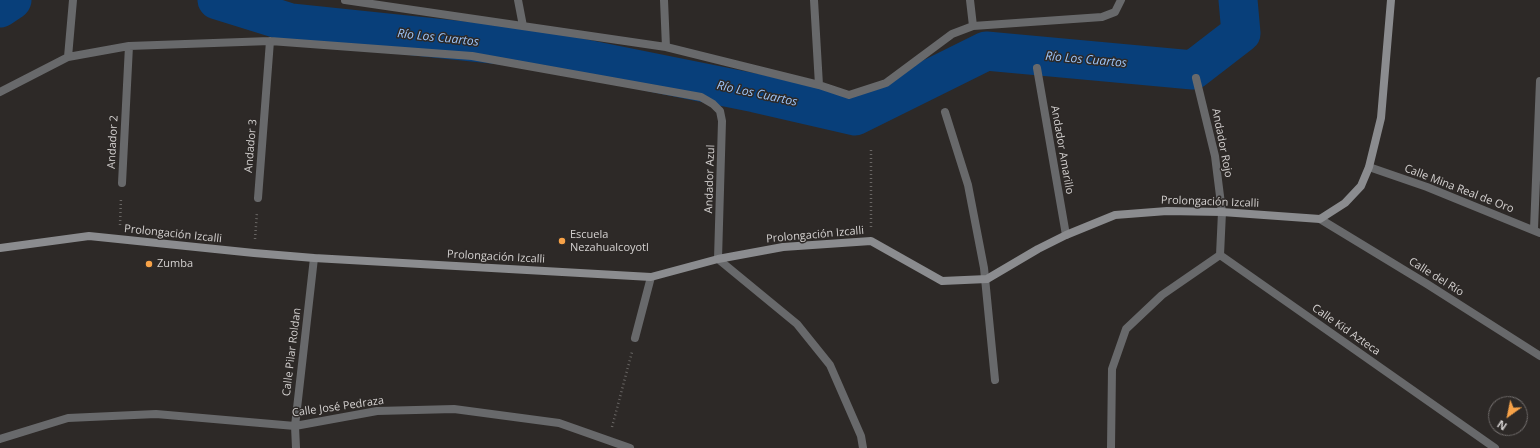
<!DOCTYPE html>
<meta charset="utf-8">
<style>
body{margin:0}
#map{position:relative;width:1540px;height:448px;overflow:hidden;background:#2d2927;font-family:"Open Sans",sans-serif}
canvas{display:block}
.north{position:absolute;left:1488px;top:396px;width:40px;height:40px;box-sizing:border-box;background:#2d2927;border:1px solid #706c6b;border-radius:50%;rotate:213deg;font-size:11px;font-weight:700;line-height:16px;text-align:center;color:#d4d1d0}
.north::after{content:'';display:block;margin:auto;width:14px;height:18px;background:#f7a248;clip-path:polygon(50% 0,100% 100%,50% 72%,0 100%)}
</style>
<div id="map">
<canvas width="1540" height="448"></canvas>
<div class="north">N</div>
</div>
<script>
const c = document.querySelector('canvas').getContext('2d');
c.lineJoin = 'round';
function shape(rows) {
  const path = new Path2D();
  for (const r of rows) {
    path.moveTo(r[0], r[1]);
    for (let i = 2; i < r.length; i += 2) path.lineTo(r[i], r[i + 1]);
  }
  return path;
}
function trace(path, color, width, dash) {
  c.strokeStyle = color;
  c.lineWidth = width;
  c.lineCap = dash ? 'butt' : 'round';
  c.setLineDash(dash || []);
  c.stroke(path);
}
function label(font, color, halo, rows, align = 'center') {
  c.font = font + ' "Open Sans",sans-serif';
  c.lineWidth = 3;
  c.setLineDash([]);
  c.textBaseline = 'middle';
  c.strokeStyle = halo;
  c.fillStyle = color;
  for (const [text, x, y, turn = 0] of rows) {
    c.save();
    c.translate(x, y);
    c.rotate((+turn || 0) * Math.PI / 180);
    c.textAlign = isNaN(turn) ? turn : align;
    if (halo) c.strokeText(text, 0, 0);
    c.fillText(text, 0, 0);
    c.restore();
  }
}
const river = shape([
 [217,0,291,23,531,48,755,93,855,116,986,51,1193,70,1241,33,1238,0],
 [0,8,12,0]
]);
const path = shape([
 [871,150,871,227],
 [120,225,121,198],
 [255,239,257,212],
 [612,427,632,352]
]);
const street = shape([
 [345,0,666,47,819,85,849,95,886,83,952,34,973,26,1102,17,1115,12,1121,0],
 [518,0,523,26],
 [664,0,666,47],
 [814,0,819,85],
 [970,0,973,26],
 [68,57,73,0],
 [1037,68,1066,235],
 [1196,78,1215,156,1222,212,1220,255,1495,448],
 [0,92,68,57,129,46,270,41,472,56,701,97,713,104,720,111,722,121,718,259,797,324,830,365,861,436,863,448],
 [945,112,968,185,984,268,995,380],
 [1369,167,1427,187,1540,233],
 [122,183,129,46],
 [258,198,270,41],
 [1320,219,1427,284,1540,356],
 [1534,229,1540,81],
 [635,338,651,277],
 [0,439,68,418,156,414,295,426,377,411,454,409,559,423,630,448],
 [296,448,295,426,314,258],
 [1111,448,1112,369,1126,329,1162,295,1220,255]
]);
const secondary = shape([
 [0,248,89,236,254,253,314,258,651,277,718,259,783,247,871,241,942,281,987,279,1038,249,1066,235,1115,215,1167,211,1222,212,1320,219,1345,203,1361,186,1369,167,1381,118,1391,0]
]);
const markers = [
 [562,241,4,"#f7a248"],
 [149,264,4,"#f7a248"]
];
const streetNames = [
 ["Andador 2",113,142,-87],
 ["Andador Rojo",1222,143,79],
 ["Andador 3",251,146,-85],
 ["Andador Amarillo",1062,150,80],
 ["Andador Azul",710,179,-88],
 ["Calle Mina Real de Oro",1459,189,21],
 ["Prolongación Izcalli",1210,202,2],
 ["Prolongación Izcalli",173,234,6],
 ["Prolongación Izcalli",815,235,-5],
 ["Prolongación Izcalli",496,257,3],
 ["Calle del Río",1436,277,32],
 ["Calle Kid Azteca",1346,330,35],
 ["Calle Pilar Roldan",292,352,-83],
 ["Calle José Pedraza",338,407,-8]
];
const poiNames = [
 ["Escuela",570,235],
 ["Nezahualcoyotl",570,248],
 ["Zumba",157,264]
];
const waterNames = [
 ["Río Los Cuartos",438,38,6],
 ["Río Los Cuartos",1086,60,5],
 ["Río Los Cuartos",757,94,12]
];
trace(river, '#083f7a', 39);
trace(path, '#686563', 2.5, [1, 3]);
trace(street, '#68696b', 8);
trace(secondary, '#8b8c8f', 8);
for (const [x, y, r, color] of markers) {
  const dot = new Path2D();
  dot.arc(x, y, r, 0, 2 * Math.PI);
  c.fillStyle = color;
  c.fill(dot);
  trace(dot, '#2d2927', 1.5);
}
label('11px', '#d4d1d0', '#2d2927', streetNames);
label('11px', '#d4d1d0', '#2d2927', poiNames, 'left');
label('italic 12px', '#9ec7fc', '#2d2927', waterNames);
</script>
